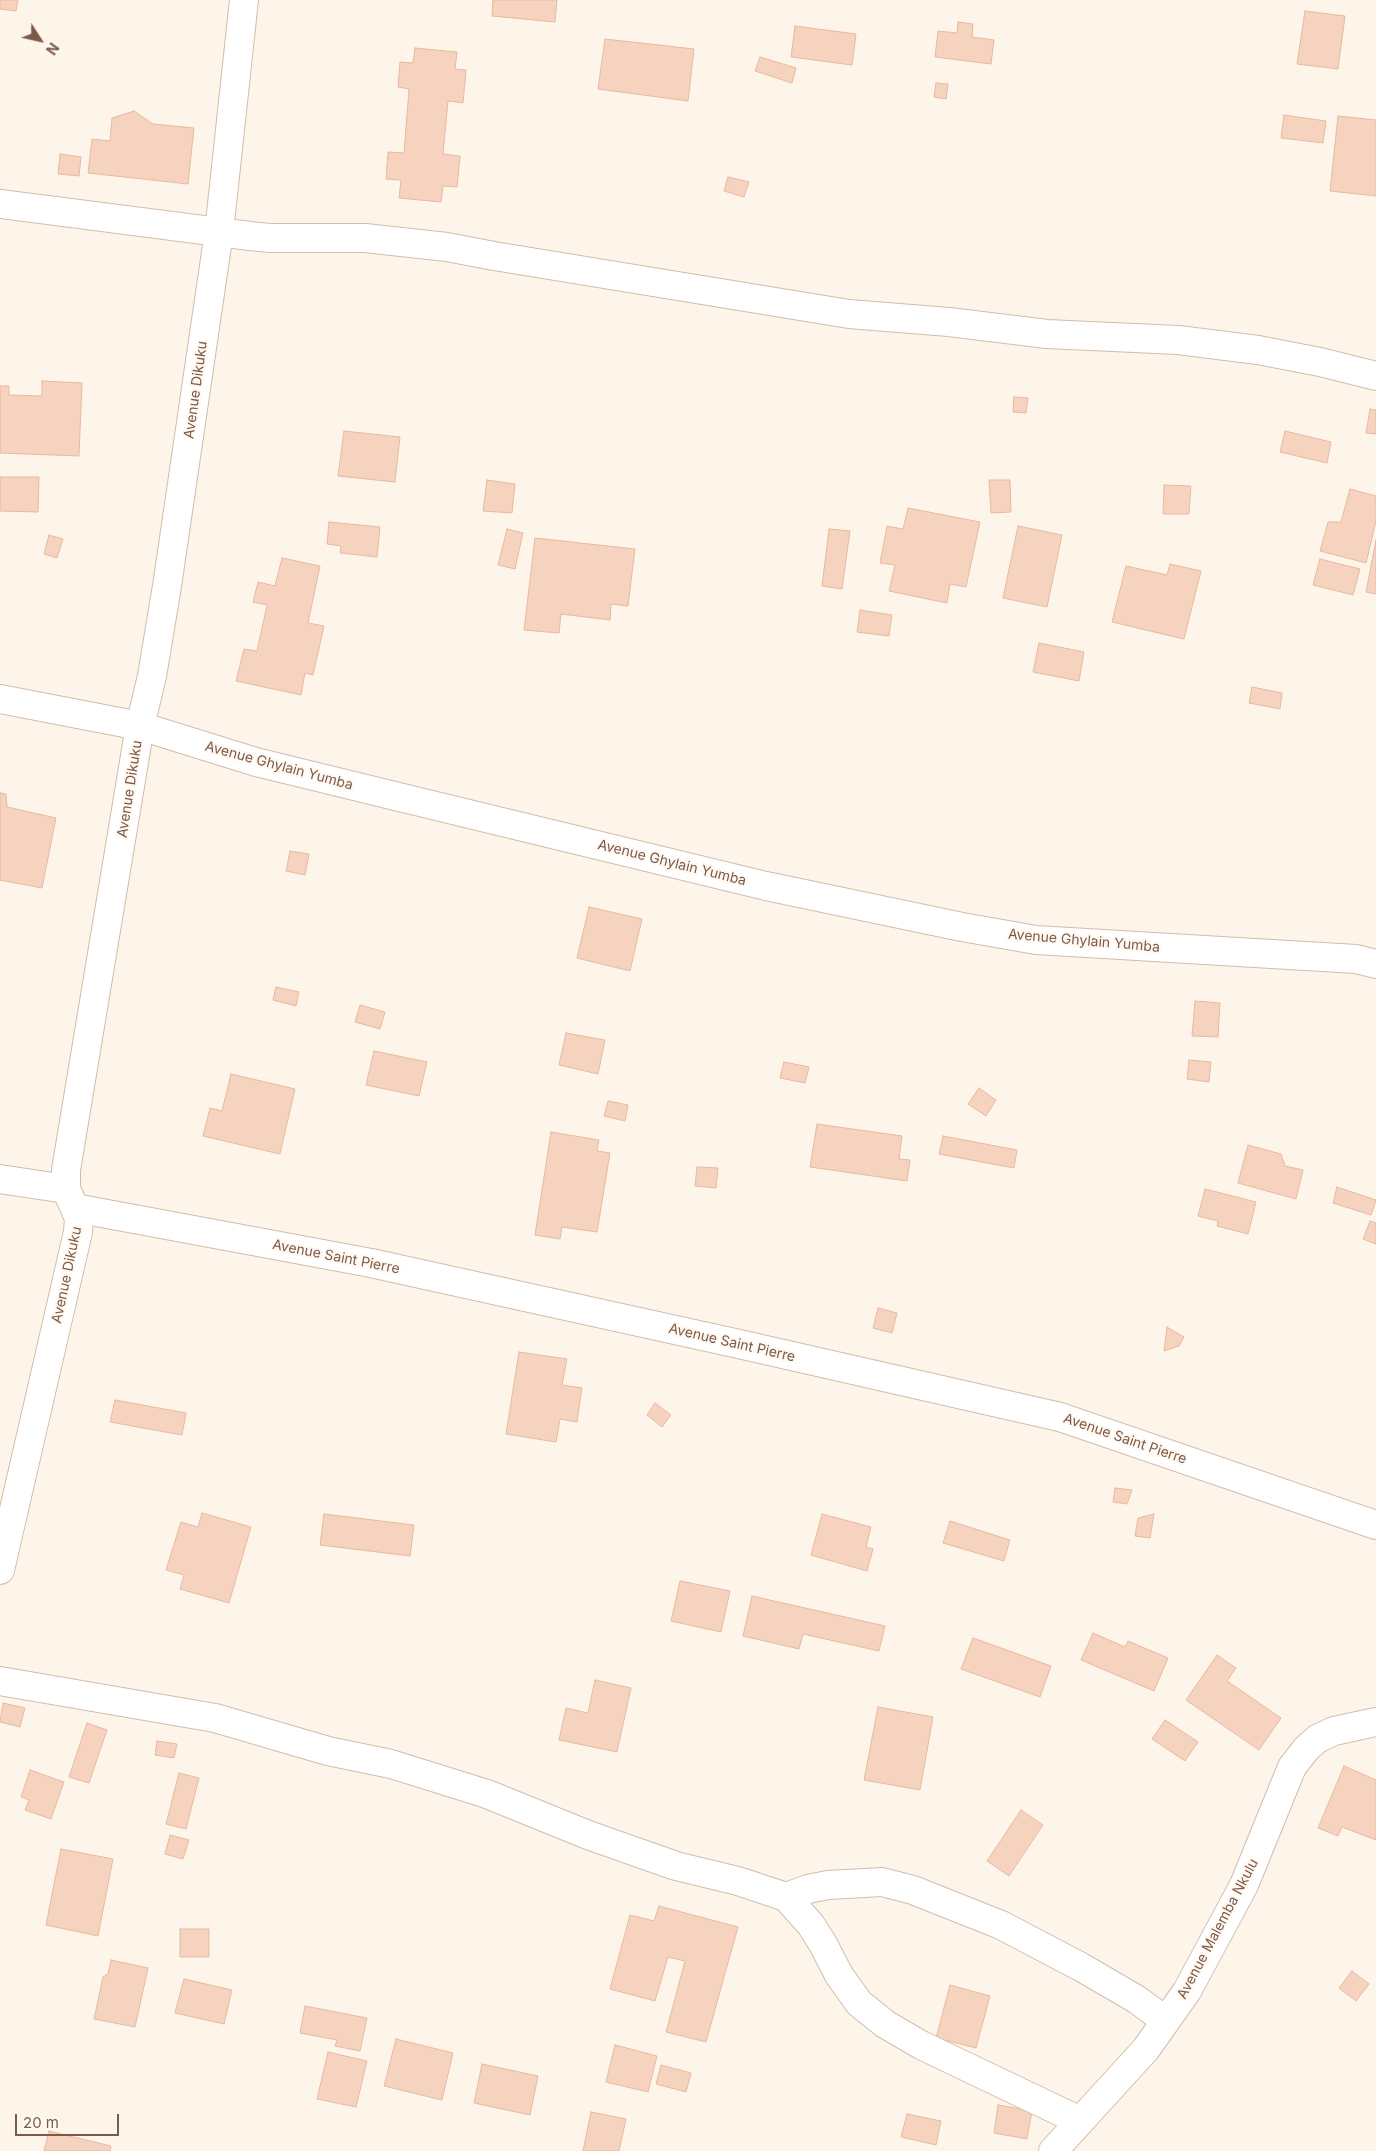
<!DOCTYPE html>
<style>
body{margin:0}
#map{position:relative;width:1376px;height:2151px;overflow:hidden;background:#fef5ea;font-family:Inter,sans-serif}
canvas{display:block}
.north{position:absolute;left:15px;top:15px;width:50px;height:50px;-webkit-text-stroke:4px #fff9f2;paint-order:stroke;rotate:125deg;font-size:14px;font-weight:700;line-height:20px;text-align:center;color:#7c5a4a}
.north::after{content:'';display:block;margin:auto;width:18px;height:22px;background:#7c5a4a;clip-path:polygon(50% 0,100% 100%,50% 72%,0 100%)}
.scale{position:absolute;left:15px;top:2114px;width:104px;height:22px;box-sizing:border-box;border:2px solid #7c5a4a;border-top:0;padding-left:6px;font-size:15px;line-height:18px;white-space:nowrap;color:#7c5a4a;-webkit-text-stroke:4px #fff9f2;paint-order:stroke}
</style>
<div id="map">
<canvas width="1376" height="2151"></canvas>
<div class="north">N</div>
<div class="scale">20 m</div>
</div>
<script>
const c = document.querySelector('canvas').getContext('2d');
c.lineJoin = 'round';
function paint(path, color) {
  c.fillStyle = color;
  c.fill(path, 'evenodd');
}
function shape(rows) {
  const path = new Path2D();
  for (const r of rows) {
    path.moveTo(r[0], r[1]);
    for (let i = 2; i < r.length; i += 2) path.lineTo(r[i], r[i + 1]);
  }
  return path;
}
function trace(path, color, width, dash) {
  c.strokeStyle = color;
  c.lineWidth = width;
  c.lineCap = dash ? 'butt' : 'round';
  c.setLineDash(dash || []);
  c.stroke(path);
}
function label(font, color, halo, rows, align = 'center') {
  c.font = font + ' Inter,sans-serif';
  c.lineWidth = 4.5;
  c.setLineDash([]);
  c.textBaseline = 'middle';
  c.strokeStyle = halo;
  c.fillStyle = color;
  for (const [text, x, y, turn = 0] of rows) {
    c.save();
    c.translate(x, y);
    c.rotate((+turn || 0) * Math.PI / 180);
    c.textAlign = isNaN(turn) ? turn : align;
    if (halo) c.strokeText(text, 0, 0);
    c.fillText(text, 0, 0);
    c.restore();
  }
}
const building = shape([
 [0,0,18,0,16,11,0,9,0,0],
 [493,0,557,0,555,22,492,16,493,0],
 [1305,11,1345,16,1338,69,1297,64,1305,11],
 [958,22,973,24,972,37,994,40,991,64,935,57,938,31,957,33,958,22],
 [795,26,856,34,852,65,791,57,795,26],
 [605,39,694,49,688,101,598,89,605,39],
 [415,48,457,52,455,69,466,70,463,103,448,101,443,154,460,156,457,187,443,186,441,202,399,198,401,180,386,179,388,152,404,153,409,89,398,87,400,62,413,63,415,48],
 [760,57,796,68,792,83,755,71,760,57],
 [936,83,948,84,946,99,934,97,936,83],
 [134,111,153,124,194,128,188,184,88,173,92,139,110,141,112,118,134,111],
 [1284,115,1326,121,1323,143,1281,138,1284,115],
 [1338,116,1376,120,1376,196,1330,191,1338,116],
 [60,154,81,157,79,176,58,174,60,154],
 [728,177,749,182,744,197,724,191,728,177],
 [42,381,82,383,79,456,0,453,0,386,9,386,9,395,42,396,42,381],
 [1014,397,1028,398,1026,413,1013,412,1014,397],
 [1370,409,1376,410,1376,434,1366,433,1370,409],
 [344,431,400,437,395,482,338,476,344,431],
 [1285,431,1331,442,1327,463,1280,452,1285,431],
 [0,477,39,477,38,512,0,511,0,477],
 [487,480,515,484,512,513,483,511,487,480],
 [989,480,1010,480,1011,512,991,513,989,480],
 [1164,485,1191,486,1189,514,1163,514,1164,485],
 [1350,489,1376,496,1376,521,1366,563,1320,551,1328,522,1341,522,1350,489],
 [908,508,980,522,966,587,950,584,947,603,889,591,895,565,880,563,887,526,903,529,908,508],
 [329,522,380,527,377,557,340,553,341,546,327,544,329,522],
 [1018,526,1062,535,1047,607,1003,598,1018,526],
 [507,529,523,533,515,569,498,565,507,529],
 [829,529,850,531,842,589,822,586,829,529],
 [49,535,63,539,57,558,44,554,49,535],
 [535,538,635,549,628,606,611,604,610,620,561,614,559,633,524,630,535,538],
 [1376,540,1376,594,1366,592,1376,540],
 [282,558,320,566,308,623,324,626,313,675,305,673,301,695,236,681,244,649,257,651,267,605,253,602,258,582,275,586,282,558],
 [1320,559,1360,569,1353,595,1313,585,1320,559],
 [1170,564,1201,571,1184,639,1112,622,1126,566,1167,575,1170,564],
 [860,610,892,615,889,636,857,632,860,610],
 [1039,643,1084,652,1079,681,1033,672,1039,643],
 [1252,687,1282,693,1280,709,1249,703,1252,687],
 [0,793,6,794,7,807,56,818,42,888,0,880,0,793],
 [290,851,309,854,305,875,286,871,290,851],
 [589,907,642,919,630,971,577,958,589,907],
 [276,987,299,992,296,1006,273,1000,276,987],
 [1195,1001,1220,1003,1218,1037,1192,1036,1195,1001],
 [360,1005,385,1012,380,1029,355,1022,360,1005],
 [566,1033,605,1040,598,1074,559,1065,566,1033],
 [374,1051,427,1062,419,1096,366,1085,374,1051],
 [1189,1060,1211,1062,1209,1082,1187,1079,1189,1060],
 [784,1062,809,1067,805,1083,780,1078,784,1062],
 [231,1074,295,1089,280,1154,203,1136,210,1108,222,1111,231,1074],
 [979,1088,996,1100,986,1116,968,1104,979,1088],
 [608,1101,628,1105,625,1121,604,1116,608,1101],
 [817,1124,902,1136,899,1159,910,1160,907,1181,810,1167,817,1124],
 [551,1132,599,1140,597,1151,610,1153,597,1232,562,1227,560,1239,535,1235,551,1132],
 [943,1136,1017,1150,1014,1168,939,1154,943,1136],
 [1248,1145,1281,1154,1285,1166,1303,1170,1296,1199,1238,1183,1248,1145],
 [697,1167,718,1168,716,1188,695,1186,697,1167],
 [1337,1187,1376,1200,1371,1215,1333,1203,1337,1187],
 [1205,1189,1256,1202,1248,1234,1217,1226,1218,1221,1198,1216,1205,1189],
 [1370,1221,1376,1223,1376,1244,1363,1239,1370,1221],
 [878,1308,897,1313,892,1333,873,1328,878,1308],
 [1167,1327,1184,1337,1179,1346,1164,1351,1167,1327],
 [519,1352,567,1359,562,1385,582,1388,577,1422,560,1419,556,1442,506,1434,519,1352],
 [115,1400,186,1413,182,1435,110,1422,115,1400],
 [655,1403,671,1415,662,1427,647,1415,655,1403],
 [1115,1488,1132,1490,1127,1504,1113,1502,1115,1488],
 [202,1513,251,1527,229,1603,180,1589,184,1575,166,1570,181,1522,198,1527,202,1513],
 [324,1514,414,1525,410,1556,320,1545,324,1514],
 [822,1514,871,1527,866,1547,873,1549,867,1571,811,1555,822,1514],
 [1154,1514,1150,1538,1135,1536,1138,1518,1154,1514],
 [950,1521,1010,1540,1004,1561,943,1543,950,1521],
 [680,1581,730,1591,721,1632,671,1621,680,1581],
 [752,1596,885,1626,879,1651,803,1634,799,1649,743,1636,752,1596],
 [1093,1633,1125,1647,1128,1641,1168,1658,1154,1691,1081,1660,1093,1633],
 [973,1638,1051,1666,1040,1697,961,1669,973,1638],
 [1217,1655,1236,1668,1227,1681,1281,1718,1259,1750,1186,1700,1217,1655],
 [595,1680,631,1688,617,1752,559,1740,566,1708,588,1713,595,1680],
 [3,1703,25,1708,20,1727,0,1722,3,1703],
 [878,1707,933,1717,920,1790,864,1780,878,1707],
 [1165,1720,1198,1742,1185,1761,1152,1739,1165,1720],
 [87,1723,107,1730,89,1783,69,1777,87,1723],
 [157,1741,177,1744,174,1758,155,1755,157,1741],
 [1344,1766,1376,1780,1376,1840,1342,1827,1338,1836,1318,1828,1344,1766],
 [30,1770,64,1782,51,1819,25,1810,29,1800,21,1797,30,1770],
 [179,1773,199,1778,186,1829,166,1824,179,1773],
 [1021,1810,1043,1825,1009,1876,987,1861,1021,1810],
 [170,1835,189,1840,183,1859,165,1854,170,1835],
 [61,1849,113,1859,98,1936,46,1925,61,1849],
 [659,1906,738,1927,706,2042,666,2032,685,1961,668,1957,655,2001,610,1989,630,1915,654,1921,659,1906],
 [180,1929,209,1929,209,1957,180,1957,180,1929],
 [111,1960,148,1968,135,2027,94,2019,103,1977,108,1974,111,1960],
 [1352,1971,1369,1984,1356,2001,1339,1988,1352,1971],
 [184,1979,232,1990,224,2024,175,2013,184,1979],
 [950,1985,990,1996,976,2048,936,2038,950,1985],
 [305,2006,367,2018,360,2051,335,2046,337,2040,300,2033,305,2006],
 [396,2039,453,2053,442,2100,384,2086,396,2039],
 [615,2045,657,2056,648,2092,606,2082,615,2045],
 [328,2052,367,2061,356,2107,317,2099,328,2052],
 [482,2064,538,2076,530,2115,474,2103,482,2064],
 [661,2065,691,2073,686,2092,656,2084,661,2065],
 [998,2105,1032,2111,1027,2139,994,2133,998,2105],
 [591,2112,626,2119,619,2151,583,2151,591,2112],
 [907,2114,941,2121,936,2145,901,2137,907,2114],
 [49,2131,111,2146,110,2151,44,2151,49,2131]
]);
const street = shape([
 [0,204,250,236,270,238,365,238,447,247,494,256,849,314,949,322,1047,334,1178,340,1258,350,1320,362,1376,376],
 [0,699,140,726,256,762,399,797,766,886,962,927,1036,940,1356,959,1376,964],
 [0,1179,66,1189],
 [75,1208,371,1263,739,1344,1060,1417,1376,1525],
 [0,1570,78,1232,79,1218,66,1189,66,1170,140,726,152,676,167,586,219,232,244,0],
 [0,1681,215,1718,328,1751,391,1764,487,1794,588,1835,676,1866,738,1881,786,1897,811,1925,823,1944,839,1975,859,2003,885,2024,921,2045,1080,2121],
 [786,1897,808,1889,828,1885,882,1882,913,1890,1001,1925,1081,1967,1136,1999,1166,2021],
 [1053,2151,1146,2049,1187,1991,1244,1885,1292,1767,1306,1749,1317,1739,1334,1731,1376,1722]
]);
const streetNames = [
 ["Avenue Dikuku",196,390,-82],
 ["Avenue Ghylain Yumba",279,766,15],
 ["Avenue Dikuku",130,789,-81],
 ["Avenue Ghylain Yumba",672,863,14],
 ["Avenue Ghylain Yumba",1084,941,5],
 ["Avenue Saint Pierre",336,1257,11],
 ["Avenue Dikuku",67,1275,-78],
 ["Avenue Saint Pierre",732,1343,13],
 ["Avenue Saint Pierre",1125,1439,19],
 ["Avenue Malemba Nkulu",1218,1929,-62]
];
paint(building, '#f5d3bf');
trace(building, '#e9b89e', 1);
trace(street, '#d2bcad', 30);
trace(street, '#fff', 28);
label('14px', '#7c5a4a', '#fff9f2', streetNames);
</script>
